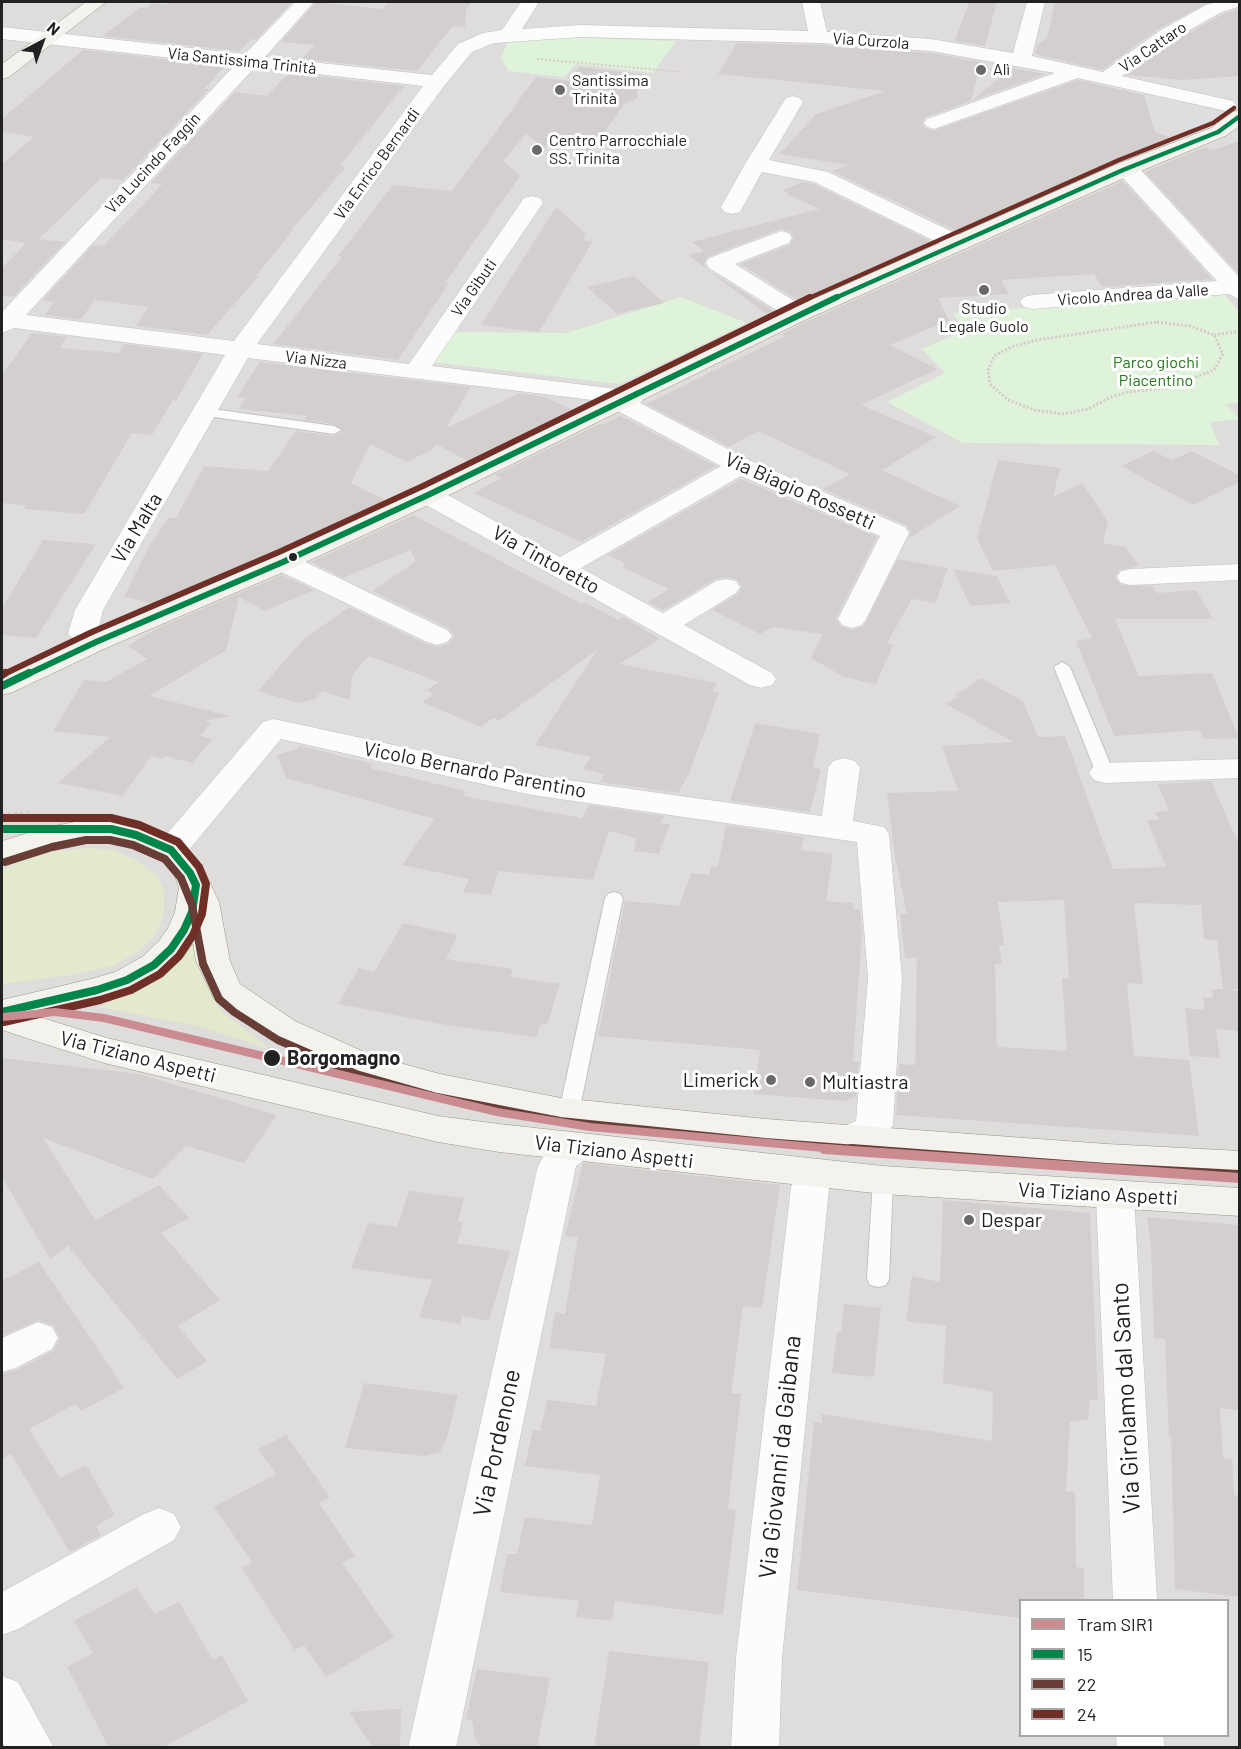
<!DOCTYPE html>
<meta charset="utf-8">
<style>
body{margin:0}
#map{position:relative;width:1241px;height:1749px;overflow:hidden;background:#f0edeb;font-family:Barlow,sans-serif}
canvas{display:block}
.frame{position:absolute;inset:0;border:3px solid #222;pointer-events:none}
.legend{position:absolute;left:1019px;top:1599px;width:210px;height:138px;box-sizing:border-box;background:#fff;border:2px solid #a7a7a7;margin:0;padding:8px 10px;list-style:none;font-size:18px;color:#222}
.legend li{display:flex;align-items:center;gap:12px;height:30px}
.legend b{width:30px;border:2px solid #a7a7a7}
.north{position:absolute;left:12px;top:12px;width:60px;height:60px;-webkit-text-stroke:4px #fff;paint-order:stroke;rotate:41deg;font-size:16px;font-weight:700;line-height:24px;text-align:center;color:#222}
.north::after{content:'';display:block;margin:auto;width:21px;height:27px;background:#222;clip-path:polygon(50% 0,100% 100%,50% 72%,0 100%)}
</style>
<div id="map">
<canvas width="1241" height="1749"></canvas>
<div class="frame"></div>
<ul class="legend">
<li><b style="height:8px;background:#cb8c91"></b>Tram SIR1</li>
<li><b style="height:8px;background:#00854a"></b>15</li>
<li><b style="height:8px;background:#683d36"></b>22</li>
<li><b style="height:8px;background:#6f2f26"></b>24</li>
</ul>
<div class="north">N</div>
</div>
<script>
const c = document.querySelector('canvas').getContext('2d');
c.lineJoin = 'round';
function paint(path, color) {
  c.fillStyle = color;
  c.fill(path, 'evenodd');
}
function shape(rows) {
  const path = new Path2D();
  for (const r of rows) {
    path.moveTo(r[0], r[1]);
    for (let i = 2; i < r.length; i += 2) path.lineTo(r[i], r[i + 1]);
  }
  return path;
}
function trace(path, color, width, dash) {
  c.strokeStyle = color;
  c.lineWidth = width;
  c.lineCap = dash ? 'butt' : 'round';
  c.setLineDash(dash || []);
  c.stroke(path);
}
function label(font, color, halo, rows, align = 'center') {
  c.font = font + ' Barlow,sans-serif';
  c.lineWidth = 6;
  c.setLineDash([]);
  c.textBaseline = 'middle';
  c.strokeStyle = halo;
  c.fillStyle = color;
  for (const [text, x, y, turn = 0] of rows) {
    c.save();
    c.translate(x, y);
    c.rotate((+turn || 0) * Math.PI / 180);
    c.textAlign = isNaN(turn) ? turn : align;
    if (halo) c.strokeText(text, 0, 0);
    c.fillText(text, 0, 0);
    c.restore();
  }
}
const residential = shape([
 [2,2,1239,2,1239,1747,2,1748],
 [1020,1600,1228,1600,1228,1736,1020,1736]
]);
const religious = shape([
 [681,42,728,44,705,80,658,75],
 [596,1050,759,1060,754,1109,588,1093],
 [1196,1066,1239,1069,1239,1136,1202,1133],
 [839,1188,943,1199,940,1280,912,1276,909,1304,827,1292],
 [802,1637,1020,1654,1020,1736,1096,1736,1095,1747,787,1747]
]);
const grass = shape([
 [89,848,113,850,134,859,158,876,164,892,164,913,156,934,139,951,113,966,71,975,2,984,2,871,13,864,41,853],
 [192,940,202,977,220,1010,270,1049,198,1026,99,1007,157,976]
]);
const park = shape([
 [530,37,576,38,676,41,653,73,576,64,565,77,508,71,501,57,508,41],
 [1225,295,1239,312,1239,403,1226,404,1239,419,1210,422,1219,445,963,443,887,402,945,373,922,349,965,330,953,313],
 [681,297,747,323,620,384,424,361,450,332,566,333]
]);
const plaza = shape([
 [1139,92,1204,107,1217,115,1218,121,1193,132,1181,127,1154,127,1147,105,1143,105]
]);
const building = shape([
 [168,2,292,2,256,40,251,39,240,51,102,36,141,7,147,8,152,3,168,5],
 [316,2,382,9,389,2,472,2,466,9,465,27,453,26,417,71,302,59,315,45,281,42],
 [969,2,997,2,985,46,955,41],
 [1055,2,1210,2,1160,28,1102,70,1035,54,1037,46,1047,38],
 [1239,9,1239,76,1183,80,1127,75,1176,40,1221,15],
 [737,43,819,45,931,53,981,62,971,101,926,117,922,122,925,128,933,131,1078,80,1144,95,1155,132,1177,139,1114,163,958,232,832,171,848,165,780,154,816,114,885,91,718,74],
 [83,50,225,66,204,89,209,89,123,180,101,178,39,239,65,242,13,297,2,296,2,268,26,243,2,239,2,164,34,137,2,132,2,119],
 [579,67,648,75,637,91,638,98,624,104,588,156,555,134,544,148,526,134,503,161,520,176,445,283,449,283,398,360,273,344,342,257,338,256,393,185,452,191,536,77,569,81],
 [1011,68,1046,74,973,100],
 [289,73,404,86,340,166,346,167,291,230,293,230,256,276,259,276,207,335,136,326,148,307,95,300,80,320,45,315,54,302,42,301,93,245,103,246,147,201,162,184,151,183,235,92,267,96],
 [1239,141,1239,274,1145,172,1205,147,1213,150],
 [1123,181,1212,279,1102,287,1094,274,1001,280,1009,294,938,298,949,320,890,345,937,369,861,405,936,437,882,470,960,506,909,538,911,532,906,525,823,489,850,474,758,431,729,447,646,404,785,336,782,334,808,321],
 [803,182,813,184,934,243,801,302,740,264,790,245,794,237,790,231,780,229,707,257,704,264,708,270,777,313,770,317,688,255,704,251,692,242,819,209,787,194,789,193,783,190],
 [556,207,586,234,583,240,593,241,539,332,481,325],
 [634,276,664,303,617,314,587,287],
 [32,333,67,337,60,348,119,353,124,344,203,354,176,401,173,400,152,435,132,433,84,514,24,509,26,505,2,503,2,375],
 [260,362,471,387,446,428,520,393,545,397,575,411,470,462,436,444,433,449,407,462,370,444,351,483,387,501,155,604,124,597,148,548,168,518,176,518,204,466,268,471,296,431,334,436,343,431,334,424,304,420,307,416,238,409,245,398,237,397],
 [621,416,716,466,581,542,474,493,501,478,495,475,599,424,601,425],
 [1153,451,1172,460,1192,451,1239,475,1239,482,1193,505,1121,466],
 [998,460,1060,468,1053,497,1082,483,1108,521,1103,543,1125,547,1139,566,1119,570,1115,578,1121,585,1152,586,1157,593,1196,590,1213,619,1115,619,1139,676,1212,673,1239,738,1204,739,1200,730,1114,736,1076,641,1092,638,1055,565,993,571,977,539],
 [741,479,877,537,836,618,841,627,853,630,864,626,898,559,948,568,936,603,912,599,887,643,893,645,876,684,844,677,811,658,822,634,772,627,760,634,712,610,738,594,742,586,736,579,726,577,715,579,663,610,648,602,669,589,622,567,626,564,608,555],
 [413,515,582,604,584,602,618,620,623,617,660,639,619,664,717,683,713,691,719,692,689,774,678,793,600,782,604,774,583,769,591,757,535,745,598,649,499,721,493,718,481,727,422,702,434,694,427,690,439,682,369,656,352,675,350,700,322,691,315,699,298,703,258,691,303,640,349,607,426,644,438,647,449,643,454,636,448,628,372,591,416,561,410,550,343,578,311,562],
 [43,540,96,544,36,638,2,635,2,608],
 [953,569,997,576,1010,603,970,606],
 [282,575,314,590,265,611,239,597,226,650,149,696,230,716,204,721,211,723,200,736,213,739,192,763,165,756,163,759,151,756,123,796,58,783,110,737,53,731,84,680,106,682,147,659,128,646,160,627],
 [981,678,1023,701,1038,737,1065,736,1113,869,1166,867,1147,820,1159,820,1155,812,1169,811,1158,784,1211,781,1239,845,1239,989,1228,990,1239,991,1239,1031,1216,1029,1220,1058,1190,1056,1185,1008,1205,1010,1203,997,1213,998,1212,989,1223,989,1217,940,1204,939,1201,905,1134,903,1143,984,1127,983,1134,1056,1189,1060,1199,1136,896,1115,899,1064,915,1065,917,958,905,958,900,914,907,914,895,857,887,793,958,791,942,746,1013,742,946,704,958,696,955,695],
 [1064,900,1069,978,1062,978,1067,1051,997,1047,995,964,1002,965,999,945,1004,945,998,902],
 [755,723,820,734,813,768,821,769,810,812,730,801],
 [300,746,373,764,370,768,466,791,463,796,582,818,589,805,664,816,660,823,670,824,659,854,634,851,636,838,609,831,593,880,498,871,491,895,463,892,469,879,402,865,434,819,286,778,277,755,297,749],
 [726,825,804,837,801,850,833,854,826,901,852,903,853,909,860,910,862,933,853,1061,859,1062,856,1096,844,1101,754,1094,760,1050,598,1036,625,901,679,906,691,873,709,875,711,866,718,867],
 [403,923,458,935,446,959,513,969,510,977,560,984,547,1025,541,1024,536,1037,452,1026,338,1004,359,968,374,972],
 [2,1058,139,1074,277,1115,244,1163,186,1146,153,1179,43,1138,95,1220,159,1185,189,1218,161,1233,220,1300,178,1326,207,1361,177,1379,68,1246,50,1259,2,1177],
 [583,1163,780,1185,762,1308,743,1306,731,1393,741,1394,728,1509,736,1510,723,1615,615,1601,612,1621,576,1617,579,1601,500,1592,507,1554,517,1554,525,1517,592,1525,600,1475,525,1466,533,1430,540,1431,547,1400,596,1406,606,1354,549,1348,555,1312,565,1314,578,1237,565,1236],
 [409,1191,464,1198,458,1221,463,1222,457,1243,510,1251,489,1321,462,1316,460,1324,419,1317,432,1280,351,1268,368,1223,397,1227],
 [943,1200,1090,1213,1098,1400,1090,1400,1088,1419,1070,1422,1066,1491,1075,1492,1076,1567,1084,1568,1084,1600,1020,1600,1020,1618,797,1590,814,1422,822,1423,822,1414,992,1441,993,1392,943,1383,946,1326,906,1321,912,1276,940,1282],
 [1147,1217,1239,1225,1239,1410,1220,1408,1223,1458,1232,1459,1234,1495,1239,1496,1239,1597,1175,1589,1171,1437,1169,1437,1165,1339,1154,1338,1151,1247],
 [39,1262,124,1388,81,1411,75,1404,29,1429,60,1478,86,1465,115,1515,96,1526,101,1535,70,1552,11,1454,2,1459,2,1374,17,1370,53,1351,60,1339,54,1326,39,1320,2,1336,2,1281],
 [844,1304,881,1308,874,1377,832,1373,837,1332,841,1332],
 [364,1383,458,1395,446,1441,439,1453,424,1456,345,1448],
 [286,1435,330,1497,319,1503,355,1556,342,1563,394,1637,326,1677,304,1645,295,1650,242,1568,252,1562,214,1507,276,1474,258,1449],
 [137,1587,154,1614,179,1602,213,1660,222,1655,248,1701,162,1748,109,1748,67,1667,93,1653,74,1621],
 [609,1651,709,1662,699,1748,594,1748],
 [477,1669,550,1678,537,1748,482,1748,475,1738,472,1720,466,1719],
 [401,1709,400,1748,373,1748,349,1712]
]);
const pathFar2 = shape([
 [537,59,682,72]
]);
const pathFar1 = shape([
 [1157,322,1190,326,1214,335,1223,354,1214,370,1167,388,1128,392,1111,397,1088,409,1063,414,1035,410,1008,400,990,384,988,370,994,356,1011,347,1037,340,1157,322],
 [1214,335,1240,331]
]);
const path = shape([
 [2,815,32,813]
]);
const lane = shape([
 [205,408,334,426,341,430,334,434,200,415,198,412,205,408],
 [1062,662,1070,667,1114,773,1111,777,1105,778,1099,777,1096,773,1054,667,1062,662],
 [614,892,620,894,623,898,579,1112,576,1117,569,1119,562,1117,559,1112,605,898,608,894,614,892],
 [883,1172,890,1175,893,1180,889,1279,886,1285,878,1287,870,1285,867,1279,873,1180,876,1175,883,1172]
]);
const street = shape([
 [295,2,314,2,265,57,432,75,458,44,483,33,502,30,521,2,539,2,522,29,581,25,808,31,802,2,820,2,827,32,931,39,1013,53,1027,2,1045,2,1032,56,1103,72,1161,30,1206,5,1217,2,1240,2,1240,6,1220,13,1175,38,1122,76,1233,101,1236,105,1233,109,1226,111,1078,78,934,129,927,127,924,123,927,119,1055,73,931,51,819,43,581,37,494,43,472,52,444,86,257,344,409,364,524,198,532,196,540,198,543,203,432,366,641,392,645,397,640,403,749,460,905,527,909,533,866,619,862,625,852,628,842,625,838,619,880,536,741,476,581,568,663,613,716,581,726,579,736,581,740,587,736,593,684,625,772,673,776,679,772,685,761,688,750,685,419,501,415,495,419,489,428,487,437,489,560,557,721,466,612,408,609,402,248,358,103,610,98,630,111,642,106,648,96,651,86,648,73,639,68,633,75,610,225,355,14,328,2,333,2,312,235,65,2,39,2,27,245,54,295,2],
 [255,67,423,86,234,341,26,315,255,67],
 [793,96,800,98,803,102,769,160,828,172,965,238,968,243,965,248,957,250,949,248,814,182,762,172,740,212,732,214,724,212,721,207,745,164,786,98,793,96],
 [1123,164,1139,168,1240,278,1240,300,1229,294,1032,309,1024,307,1020,302,1024,297,1032,295,1217,281,1123,178,1115,175,1112,170,1115,165,1123,164],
 [781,231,789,233,792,238,789,243,735,264,807,309,811,314,807,319,799,321,791,319,709,268,706,263,709,258,781,231],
 [283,554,293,556,447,630,452,636,447,642,437,645,427,642,273,568,269,562,273,556,283,554],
 [1240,564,1240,580,1131,585,1121,583,1117,577,1121,571,1131,569,1240,564],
 [274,719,532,775,822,816,828,768,833,761,844,758,855,761,860,768,853,821,884,827,889,834,902,978,893,1125,887,1134,879,1144,851,1153,838,1149,832,1139,838,1129,856,1121,868,978,857,842,532,795,281,739,183,857,171,860,159,857,155,850,159,843,263,722,274,719],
 [1240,759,1240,778,1105,783,1094,780,1089,773,1094,766,1105,763,1240,759],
 [575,1133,588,1137,594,1147,588,1157,576,1166,456,1748,408,1748,538,1166,551,1143,575,1133],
 [824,1161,837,1165,843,1175,837,1185,829,1188,782,1658,779,1748,731,1748,736,1658,791,1187,800,1169,824,1161],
 [1115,1182,1129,1186,1134,1196,1157,1600,1113,1600,1096,1196,1101,1186,1115,1182],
 [38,1322,52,1327,58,1338,52,1349,16,1368,2,1372,2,1338,38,1322],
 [159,1508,174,1514,181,1527,174,1540,18,1629,2,1635,2,1592,144,1514,159,1508],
 [2,1676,18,1682,54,1748,5,1748,2,1741,2,1676],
 [1116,1736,1163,1736,1165,1748,1117,1748,1116,1736]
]);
const secondary = shape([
 [86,2,106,2,9,77,2,79,2,64,86,2],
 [1240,110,1240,126,1225,136,1131,175,807,319,437,501,293,568,106,648,13,692,2,695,2,675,86,636,273,556,419,489,791,309,1115,165,1211,128,1233,112,1240,110],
 [111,819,147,828,183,843,202,866,219,902,230,961,240,984,295,1021,371,1055,440,1074,561,1098,766,1119,1107,1144,1240,1151,1240,1179,1107,1172,766,1145,561,1124,440,1100,346,1073,269,1039,228,1011,214,999,196,961,193,943,183,957,166,973,139,988,97,1002,36,1016,107,1038,438,1116,499,1124,883,1166,1240,1188,1240,1216,883,1194,499,1152,438,1142,104,1063,2,1030,2,1000,91,979,115,972,142,957,159,941,168,928,175,912,179,887,175,876,159,857,126,843,111,839,85,840,55,846,2,862,2,841,49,827,85,820,111,819]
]);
const bus1Far2 = shape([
 [833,299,1123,170,1218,132,1240,116]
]);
const bus1Far1 = shape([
 [26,675,96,642,283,562,428,495,837,297]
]);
const bus1 = shape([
 [2,686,29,673],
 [2,829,111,829,136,835,171,850,190,873,196,885,192,912,184,930,171,949,154,965,127,980,97,990,2,1012]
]);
const bus2Far1 = shape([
 [5,862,52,847,86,840,110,840,133,845,165,859,181,878,192,905,203,964,219,999,234,1012,278,1040,356,1074,437,1097,560,1121,765,1142,870,1150]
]);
const bus2 = shape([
 [851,1149,1106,1168,1239,1175]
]);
const bus3Far2 = shape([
 [807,299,1119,160,1213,123,1234,108]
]);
const bus3Far1 = shape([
 [2,675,92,632,279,552,423,486,810,297]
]);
const bus3 = shape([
 [2,675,5,673],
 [2,818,111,818,139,825,178,842,199,867,206,884,202,914,193,935,179,956,160,974,131,990,100,1000,4,1022]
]);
const tram1Far1 = shape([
 [2,1017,55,1012,104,1018,497,1112,590,1127,846,1150]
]);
const tram1 = shape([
 [824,1149,1240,1178]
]);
const markers = [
 [981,70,6,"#6a6968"],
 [560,90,6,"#6a6968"],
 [537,150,6,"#6a6968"],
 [984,290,6,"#6a6968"],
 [293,557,5,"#222"],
 [272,1058,9,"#222"],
 [771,1080,6,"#6a6968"],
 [810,1082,6,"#6a6968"],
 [969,1220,6,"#6a6968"]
];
const farStreetnames = [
 ["Via Curzola",871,41,4],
 ["Via Cattaro",1153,47,-34],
 ["Via Santissima Trinità",242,61,6],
 ["Via Lucindo Faggin",153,163,-47],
 ["Via Enrico Bernardi",377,164,-54],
 ["Via Gibuti",474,288,-55],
 ["Vicolo Andrea da Valle",1133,295,-4],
 ["Via Nizza",316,360,7]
];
const farPoinames = [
 ["Alì",993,70],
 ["Santissima",572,81],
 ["Trinità",572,99],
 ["Centro Parrocchiale",549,141],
 ["SS. Trinita",549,159],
 ["Studio",984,309,"center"],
 ["Legale Guolo",984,327,"center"]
];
const farParknames = [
 ["Parco giochi",1156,363],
 ["Piacentino",1156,381]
];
const streetNames = [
 ["Via Biagio Rossetti",800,491,24],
 ["Via Malta",137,528,-59],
 ["Via Tintoretto",546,560,29],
 ["Vicolo Bernardo Parentino",475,770,11],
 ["Via Tiziano Aspetti",138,1057,14],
 ["Via Tiziano Aspetti",614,1152,7],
 ["Via Tiziano Aspetti",1098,1194,3]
];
const stopNames = [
 ["Borgomagno",287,1058]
];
const poiNames = [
 ["Limerick",759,1080,"right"],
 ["Multiastra",822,1082],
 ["Despar",981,1220]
];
const nearStreetnames = [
 ["Via Girolamo dal Santo",1126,1398,-93],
 ["Via Pordenone",497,1443,-78],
 ["Via Giovanni da Gaibana",780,1457,-84]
];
paint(residential, '#dfdddc');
paint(religious, '#dedddc');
paint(grass, '#e2e9cd');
paint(park, '#dff2da');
paint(plaza, '#dedee1');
paint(building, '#d3cfce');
trace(lane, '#c3c2c1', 2);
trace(street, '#c3c2c1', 1);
trace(secondary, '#999784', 1);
trace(pathFar2, '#d7caca', 2, [2, 2]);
trace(pathFar1, '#d7caca', 3, [2, 2]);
trace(path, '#d7caca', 4, [3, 3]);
paint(lane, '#fdfcfc');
paint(street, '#fdfcfc');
paint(secondary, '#f3f2ed');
trace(bus1Far2, '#00854a', 4.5);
trace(bus1Far1, '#00854a', 6);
trace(bus1, '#00854a', 8);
trace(bus2Far1, '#683d36', 8);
trace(bus2, '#683d36', 10);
trace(bus3Far2, '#6f2f26', 4.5);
trace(bus3Far1, '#6f2f26', 6);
trace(bus3, '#6f2f26', 8);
trace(tram1Far1, '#cb8c91', 8);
trace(tram1, '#cb8c91', 10);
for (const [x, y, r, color] of markers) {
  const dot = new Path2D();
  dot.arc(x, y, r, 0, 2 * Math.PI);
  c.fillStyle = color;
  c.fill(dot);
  trace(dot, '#fff', 2);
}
label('16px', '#222', '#fff', farStreetnames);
label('16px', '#222', '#fff', farPoinames, 'left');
label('16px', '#217a16', '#fff', farParknames);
label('20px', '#222', '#fff', streetNames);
label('bold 20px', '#222', '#fff', stopNames, 'left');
label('20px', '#222', '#fff', poiNames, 'left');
label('24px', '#222', '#fff', nearStreetnames);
</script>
